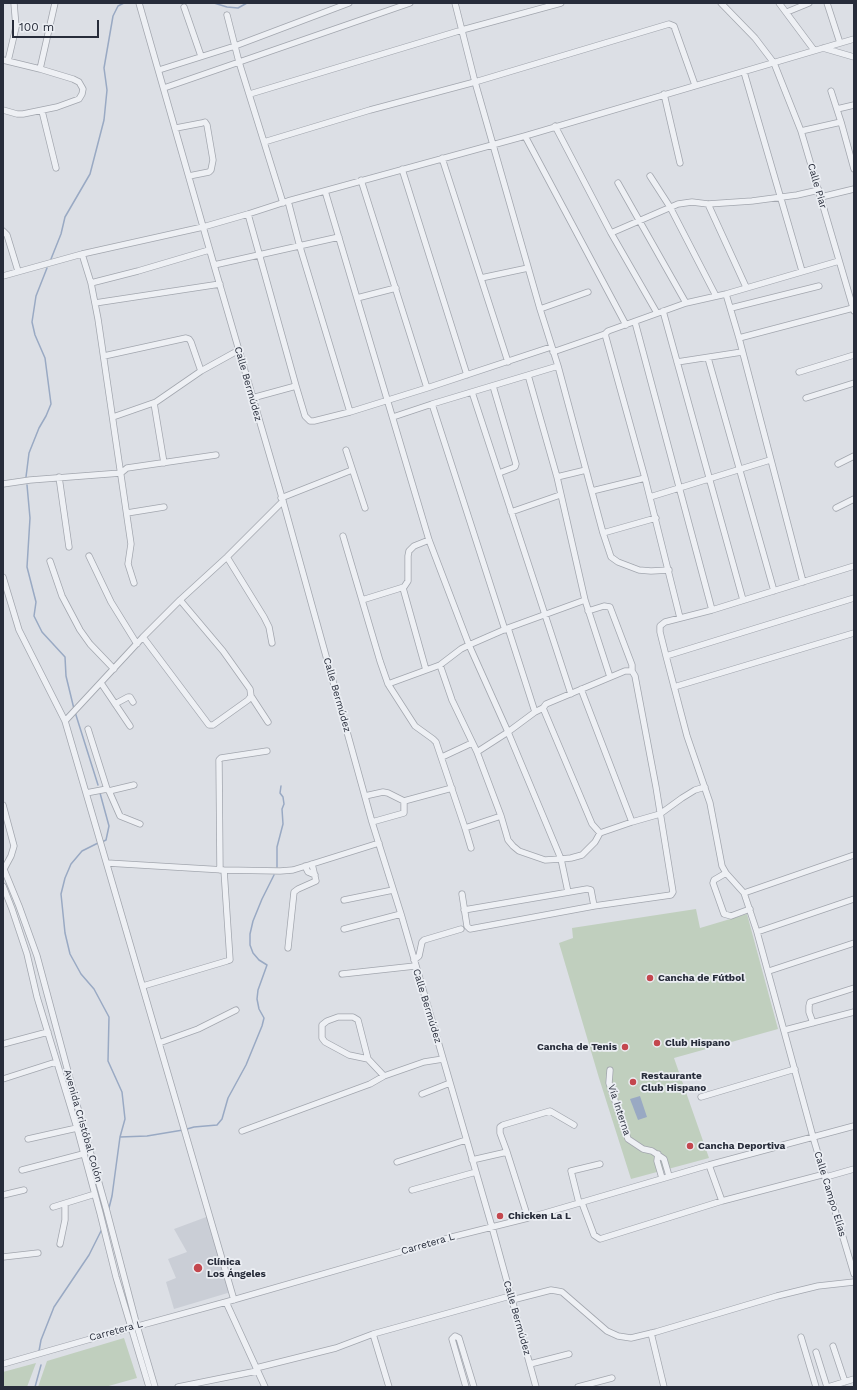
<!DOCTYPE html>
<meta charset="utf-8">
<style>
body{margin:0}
#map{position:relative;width:857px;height:1390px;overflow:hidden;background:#dcdfe5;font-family:"Work Sans",sans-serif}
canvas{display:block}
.frame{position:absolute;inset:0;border:4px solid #272c3a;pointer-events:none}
.scale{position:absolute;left:12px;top:20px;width:87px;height:18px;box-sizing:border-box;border:2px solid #272c3a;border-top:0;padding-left:5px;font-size:12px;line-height:14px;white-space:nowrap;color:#272c3a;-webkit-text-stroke:3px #ebeef3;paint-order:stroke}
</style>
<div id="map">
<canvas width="857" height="1390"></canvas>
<div class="frame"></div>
<div class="scale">100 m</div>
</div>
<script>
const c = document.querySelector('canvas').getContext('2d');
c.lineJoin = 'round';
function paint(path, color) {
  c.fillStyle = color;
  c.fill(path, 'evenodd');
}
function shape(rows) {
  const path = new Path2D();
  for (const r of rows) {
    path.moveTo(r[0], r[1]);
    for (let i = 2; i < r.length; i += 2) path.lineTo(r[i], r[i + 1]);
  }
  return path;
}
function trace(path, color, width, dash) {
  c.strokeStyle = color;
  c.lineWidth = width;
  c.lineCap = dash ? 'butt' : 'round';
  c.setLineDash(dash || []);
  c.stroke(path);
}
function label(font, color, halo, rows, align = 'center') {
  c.font = font + ' "Work Sans",sans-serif';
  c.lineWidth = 3.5;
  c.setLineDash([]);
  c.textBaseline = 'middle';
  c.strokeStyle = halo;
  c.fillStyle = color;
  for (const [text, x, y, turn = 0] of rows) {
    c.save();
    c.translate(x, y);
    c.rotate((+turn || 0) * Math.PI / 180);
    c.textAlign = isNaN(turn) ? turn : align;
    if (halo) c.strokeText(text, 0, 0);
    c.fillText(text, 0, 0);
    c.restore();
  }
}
const built = shape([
 [209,1216,231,1292,174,1309,166,1282,176,1278,168,1259,187,1252,174,1229]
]);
const green = shape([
 [696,909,700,928,747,914,778,1029,674,1058,709,1158,631,1179,599,1078,559,943,573,938,572,928],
 [124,1338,137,1378,105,1387,38,1387,47,1361],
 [36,1363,27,1387,3,1387,3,1372]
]);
const water = shape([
 [640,1096,647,1117,638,1120,630,1099]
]);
const stream = shape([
 [214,3,227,7,238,8,247,3],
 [51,259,61,234,65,217,90,174,104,120,107,90,104,68,113,16,118,6,124,3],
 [26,477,29,453,39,428,46,416,51,404,45,358,35,335,32,322,36,296,47,268],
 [27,485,30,518,27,567,36,602,34,616,42,632,65,657,66,676,74,709],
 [75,712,98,785],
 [100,793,109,826,106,840,102,842],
 [98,843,82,851,71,864,65,878,61,894,65,933,70,954,81,974,94,989,109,1017,108,1061,122,1092,125,1119,120,1137,112,1196,109,1208],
 [277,867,277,847,283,824,282,809,284,804,283,797,280,793,281,786],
 [187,1129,194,1127,217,1125,222,1119,228,1098,246,1065,262,1026,264,1018,259,1009,257,999,258,990,267,965,259,960,253,953,250,945,250,934,253,921,262,899,274,875],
 [120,1137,147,1136,183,1130],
 [39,1351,41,1340,54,1307,89,1255,102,1229],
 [35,1387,41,1365]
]);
const minor = shape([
 [139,3,214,265,283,501,372,822,401,914,492,1227,536,1387],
 [455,3,475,82,540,309,558,366,603,533,611,557,618,562,639,570,651,571,669,570],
 [721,3,755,38,774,63,801,131,854,311],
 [779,3,814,50],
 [827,3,840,43],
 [184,7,201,56],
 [787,12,809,3],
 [227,15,239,62,283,203],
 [823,48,854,57],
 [3,60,40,69,73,79,79,82,83,89,82,94,79,99,57,107,23,114,17,114,3,110],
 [8,61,16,27,14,3],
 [40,69,55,3],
 [159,70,235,46,349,3],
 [744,72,802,271],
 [164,88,410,3],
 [831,91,841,122,854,169],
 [250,94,462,30,561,3],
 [664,94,680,163],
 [837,109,854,105],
 [42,111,56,168],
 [555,126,611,233,657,313],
 [176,128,202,123,205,122,207,125,213,160,211,170,209,172,189,176],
 [801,131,841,122],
 [525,136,626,325],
 [264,142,370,110,475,82,669,24,674,26,695,85],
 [442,158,508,362],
 [402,169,467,375],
 [650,176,670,207,716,296],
 [361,180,427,388],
 [618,183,686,303],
 [325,191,429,540,469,645,508,732,561,859,571,858,582,855,595,842,600,833,632,822,660,814,682,798,695,790,705,787],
 [821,197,854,189],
 [288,201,300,247,350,412],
 [708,204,746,287],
 [248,214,296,386,305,416,310,421,314,421,350,412,427,388,551,347],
 [3,231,7,235,18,271],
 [611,233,678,204,692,202,708,204,752,201,797,195,819,190],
 [82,254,91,283,98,319,130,537,131,544,128,564,134,583],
 [214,265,339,237],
 [3,276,82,254,203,227,248,214,288,201,525,136,854,39],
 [481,278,528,268],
 [91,283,138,271,209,250],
 [726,294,739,338,803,582],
 [357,298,396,288],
 [95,303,220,284],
 [731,308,819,286],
 [540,309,588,292],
 [663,311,743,600],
 [635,322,712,610],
 [605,334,645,478,680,618],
 [739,338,853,308],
 [553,352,605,334,608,331,686,303,726,294,839,261],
 [104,356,186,338,189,339,191,342,201,371],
 [708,358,774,591],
 [677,362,742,352],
 [799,372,854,355],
 [528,375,557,477,585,600,610,677],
 [493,386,516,464,515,467,499,473],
 [472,392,571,694],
 [252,398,296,386],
 [806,398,854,383],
 [154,403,164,463],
 [432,404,505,630],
 [113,417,156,402,201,371,239,350],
 [393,417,432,404,558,366],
 [346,450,365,508],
 [838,464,854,456],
 [59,477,69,547],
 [557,477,586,470],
 [3,484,30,480,121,473,127,468,216,455],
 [592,491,645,478],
 [650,497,770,460],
 [281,498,352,470],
 [836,508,854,499],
 [511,512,560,495],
 [127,513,164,507],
 [603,533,656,518],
 [343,536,380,661,388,684,415,726,433,739,436,742,465,828,501,816,508,840,513,846,519,851,545,860,561,859,568,892],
 [89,556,111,602,137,644],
 [227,557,264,617,269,627,272,643],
 [50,561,62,596,80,630,90,644,114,669],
 [854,566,712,610,665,622,660,626,660,632,666,656,687,736,710,803,722,866,726,873,744,893,757,932,813,1137,854,1274],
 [3,577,19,630,65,721,234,1300],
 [403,588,426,670],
 [362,600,404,587,408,581,408,556,409,551,414,546,429,540],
 [588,611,604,606,610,607,632,665,632,671],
 [508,628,535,712],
 [143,637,209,725,213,725,248,700,251,696,250,689,223,651,180,600],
 [666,656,854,598],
 [440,665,452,700,477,752,501,816],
 [101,683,130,726],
 [388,684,440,665,461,649,469,645,508,628,585,600],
 [674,687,854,633],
 [581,689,632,822],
 [251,696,268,722],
 [115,704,128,697,130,697,133,702],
 [543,708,592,824,600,833],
 [65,721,143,637,180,600,227,557,283,501],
 [442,757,472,743],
 [107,789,109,791,134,785],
 [109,791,120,816,140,824],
 [86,793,107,789,88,729],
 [365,796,383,792,388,793,404,801],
 [3,805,14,846,11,856,4,869],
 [372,822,404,813,404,801,452,788],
 [465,828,471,848],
 [107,863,224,870,280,871,293,870,379,843],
 [305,866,308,872,315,875],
 [3,867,19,906,37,956,77,1105,106,1208,137,1326,155,1387],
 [220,870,219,760,221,758,267,751],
 [726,873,714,880,713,883,724,914,731,916,750,909],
 [3,886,12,909,27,954,37,997,77,1128,100,1213,116,1277,149,1387],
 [744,893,854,855],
 [462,894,467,926,470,929,594,906,671,895,673,892,656,787,635,676,632,671,625,671,546,704,543,708,535,712,508,732,477,752],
 [344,900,393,890],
 [464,910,587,889,591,890,594,906],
 [344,929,401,914],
 [757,932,854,899],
 [288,948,294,892,298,889,316,881,312,864],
 [414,960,419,956,422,942,424,940,461,929],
 [769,971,854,943],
 [342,974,415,966],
 [143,986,227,961,230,960,224,870],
 [813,1023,809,1012,809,1006,810,1002,854,988],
 [785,1030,854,1012],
 [159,1043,198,1029,236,1010],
 [3,1044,48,1032],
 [368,1059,349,1055,325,1042,322,1038,322,1025,327,1021,338,1017,353,1017,358,1020,368,1059,384,1076],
 [610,1070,609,1083,628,1139,643,1149,652,1151,664,1159,669,1176],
 [3,1079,56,1062],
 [422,1094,450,1083],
 [701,1097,795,1069],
 [242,1131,370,1084,384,1076,424,1062,443,1059],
 [28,1139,77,1128],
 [658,1154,657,1161,662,1178],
 [472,1160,507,1152],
 [397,1162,466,1140],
 [709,1165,722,1201],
 [22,1170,83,1154],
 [826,1177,854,1169],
 [412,1190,476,1172],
 [3,1195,24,1190],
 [579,1203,571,1171,600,1164],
 [582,1203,594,1235,600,1239,722,1201,825,1174],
 [53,1207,95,1194],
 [528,1218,507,1152,500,1133,500,1127,503,1125,550,1111,574,1125],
 [60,1244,65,1220,65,1204],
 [3,1257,38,1253],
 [512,1300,551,1290,557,1291,562,1292,607,1331,618,1336,631,1338,656,1332,777,1296,818,1286,854,1282],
 [226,1302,265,1387],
 [651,1333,664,1387],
 [373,1334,389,1387],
 [801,1337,816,1387],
 [833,1346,845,1382],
 [816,1352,827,1387],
 [3,1364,87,1340,226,1302,452,1237,528,1218,709,1165,854,1126],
 [530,1364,569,1354],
 [256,1368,336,1348,373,1334,510,1296],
 [178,1387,257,1371],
 [466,1387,452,1339,455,1336,459,1338,474,1387],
 [578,1387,612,1378],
 [828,1387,854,1379]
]);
const markers = [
 [650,978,4,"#c4474e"],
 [657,1043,4,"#c4474e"],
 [625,1047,4,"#c4474e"],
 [633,1082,4,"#c4474e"],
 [690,1146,4,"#c4474e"],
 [500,1216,4,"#c4474e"],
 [198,1268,5,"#c4474e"]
];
const streetNames = [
 ["Calle Piar",817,186,74],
 ["Calle Bermúdez",248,384,74],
 ["Calle Bermúdez",337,695,74],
 ["Calle Bermúdez",427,1006,73],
 ["Vía Interna",619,1110,72],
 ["Avenida Cristóbal Colón",83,1126,74],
 ["Calle Campo Elías",830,1194,73],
 ["Carretera L",428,1244,-16],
 ["Calle Bermúdez",517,1318,74],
 ["Carretera L",116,1331,-15]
];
const poiNames = [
 ["Cancha de Fútbol",658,978],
 ["Club Hispano",665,1043],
 ["Cancha de Tenis",617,1047,"right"],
 ["Restaurante",641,1076],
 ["Club Hispano",641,1088],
 ["Cancha Deportiva",698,1146],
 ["Chicken La L",508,1216],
 ["Clínica",207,1262],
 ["Los Ángeles",207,1274]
];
paint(built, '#caced6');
paint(green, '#c0cfbe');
paint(water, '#99a9c3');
trace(stream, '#99a9c3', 1.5);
trace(minor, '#a2a6ae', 7);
trace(minor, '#eef0f4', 5.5);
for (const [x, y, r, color] of markers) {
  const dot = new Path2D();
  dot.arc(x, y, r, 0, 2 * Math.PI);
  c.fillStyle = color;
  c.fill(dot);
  trace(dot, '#ebeef3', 1.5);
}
label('10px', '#272c3a', '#ebeef3', streetNames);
label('bold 10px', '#272c3a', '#ebeef3', poiNames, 'left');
</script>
